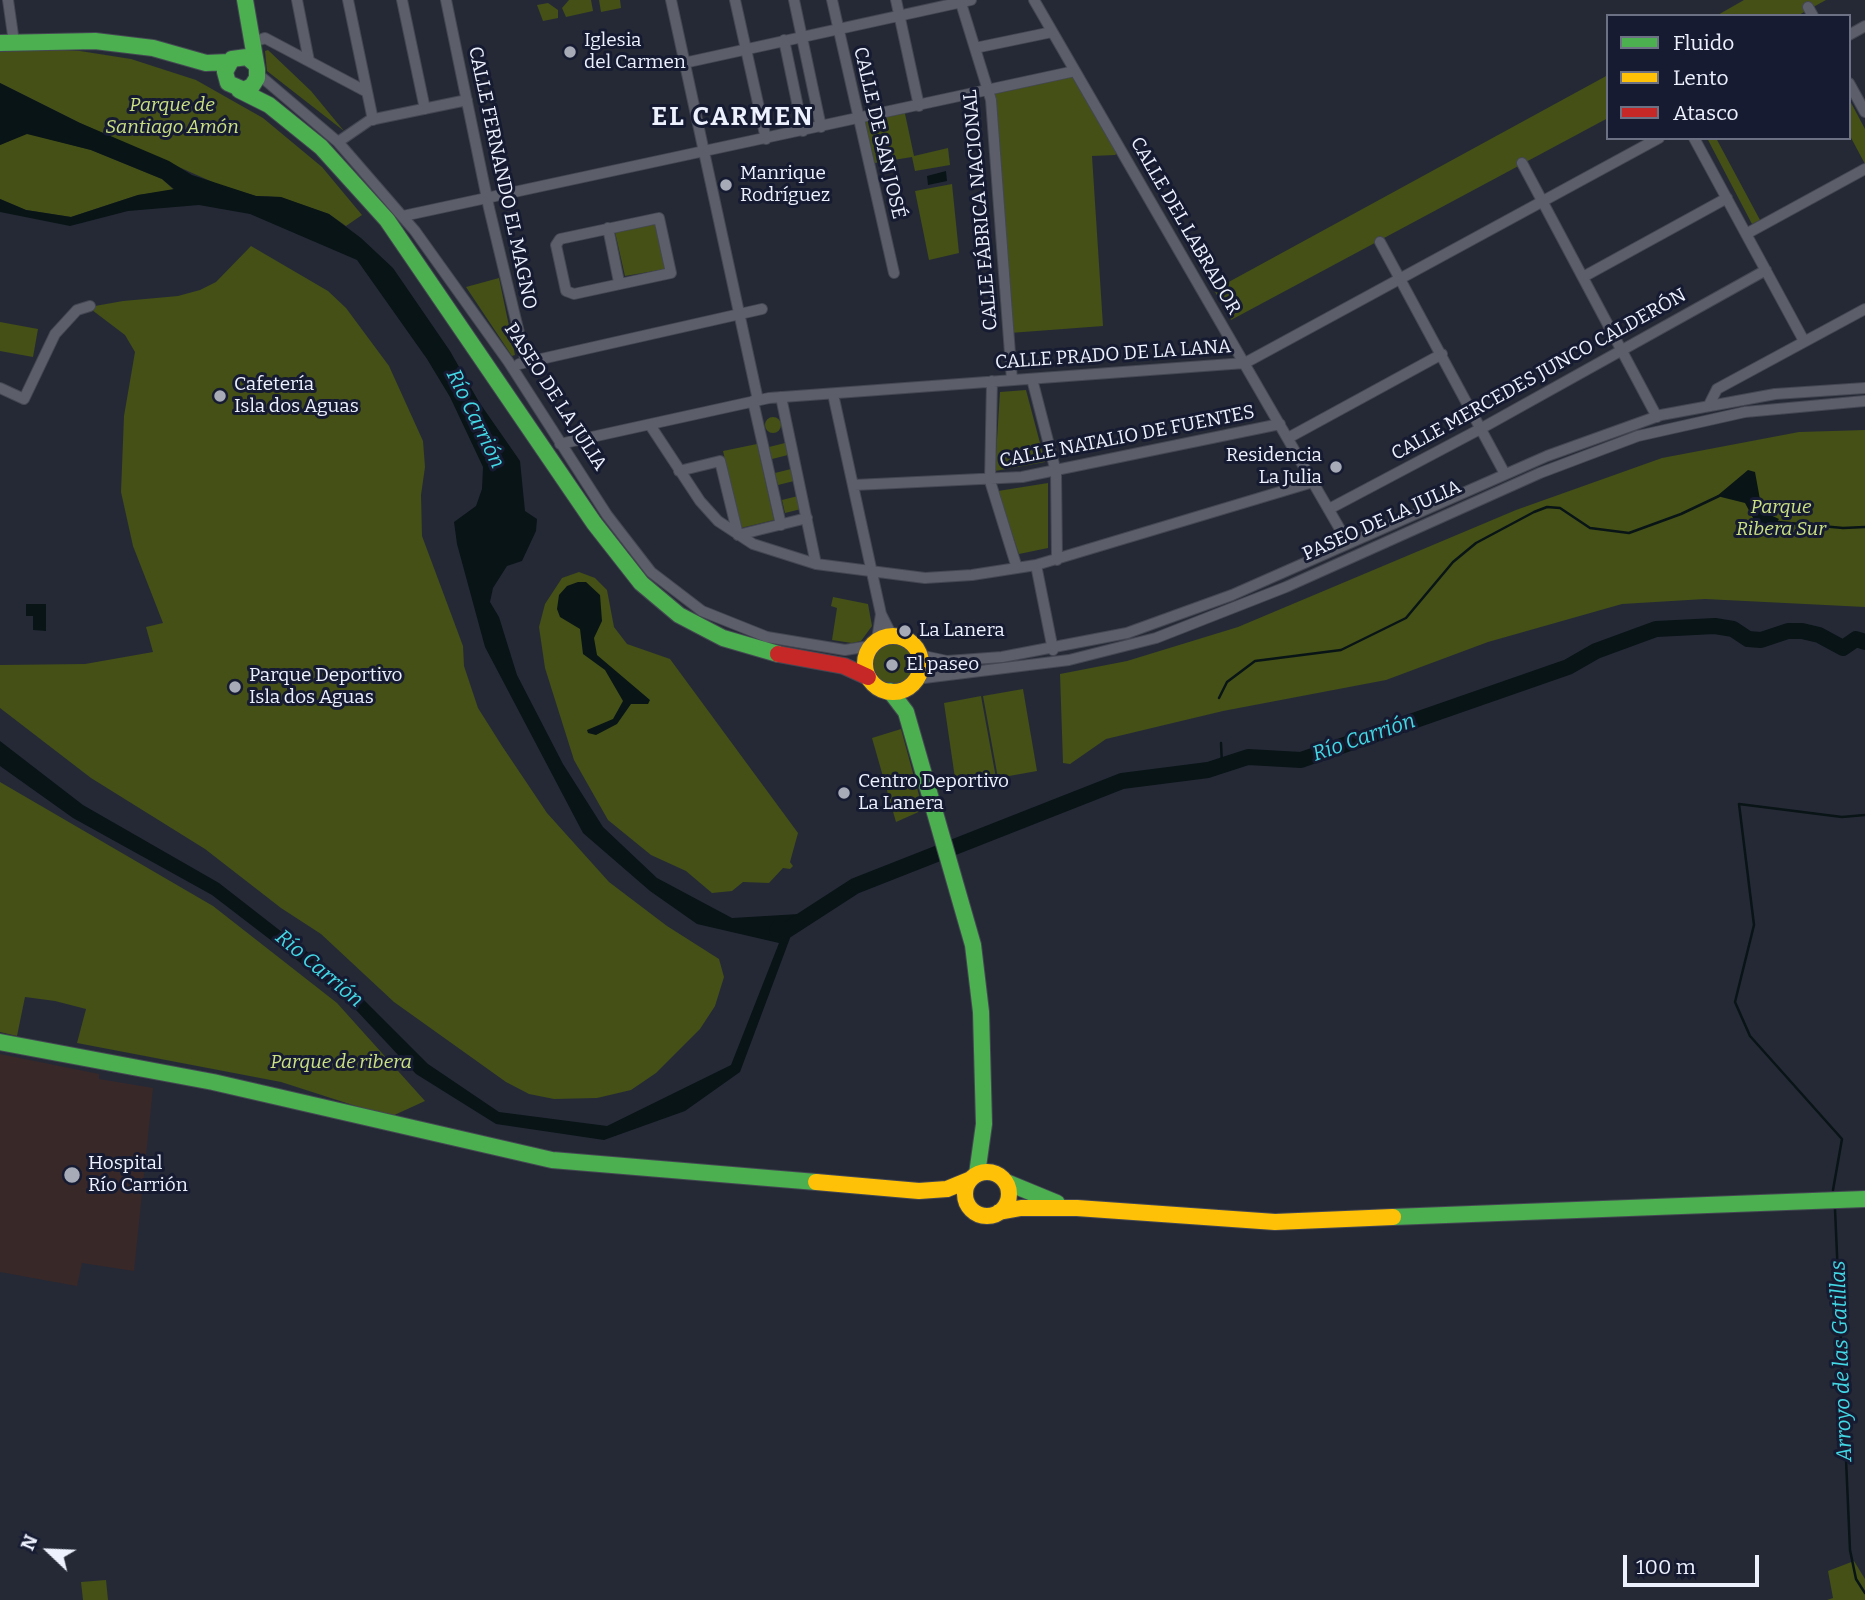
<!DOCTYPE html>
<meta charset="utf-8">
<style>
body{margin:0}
#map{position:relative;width:1865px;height:1600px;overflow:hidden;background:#252936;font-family:Bitter,serif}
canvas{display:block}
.legend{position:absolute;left:1606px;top:14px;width:245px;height:126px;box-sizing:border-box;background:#161b32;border:2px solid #6c7184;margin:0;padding:9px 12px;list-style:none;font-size:21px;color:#edf1fe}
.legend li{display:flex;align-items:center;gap:14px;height:35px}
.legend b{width:35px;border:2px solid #6c7184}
.north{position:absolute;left:14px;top:1516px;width:70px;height:70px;-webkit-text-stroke:5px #161b32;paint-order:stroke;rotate:293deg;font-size:19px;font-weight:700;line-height:28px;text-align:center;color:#edf1fe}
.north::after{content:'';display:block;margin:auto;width:24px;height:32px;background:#edf1fe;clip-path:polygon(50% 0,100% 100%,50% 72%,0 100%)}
.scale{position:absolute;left:1623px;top:1555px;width:136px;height:32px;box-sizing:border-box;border:4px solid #edf1fe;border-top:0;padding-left:9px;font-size:21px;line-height:24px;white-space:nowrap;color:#edf1fe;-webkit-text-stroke:5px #161b32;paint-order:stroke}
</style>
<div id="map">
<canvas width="1865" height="1600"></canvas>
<ul class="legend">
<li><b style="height:9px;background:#4caf50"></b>Fluido</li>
<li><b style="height:9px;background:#ffc107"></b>Lento</li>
<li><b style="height:9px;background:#c62828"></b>Atasco</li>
</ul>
<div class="north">N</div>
<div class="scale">100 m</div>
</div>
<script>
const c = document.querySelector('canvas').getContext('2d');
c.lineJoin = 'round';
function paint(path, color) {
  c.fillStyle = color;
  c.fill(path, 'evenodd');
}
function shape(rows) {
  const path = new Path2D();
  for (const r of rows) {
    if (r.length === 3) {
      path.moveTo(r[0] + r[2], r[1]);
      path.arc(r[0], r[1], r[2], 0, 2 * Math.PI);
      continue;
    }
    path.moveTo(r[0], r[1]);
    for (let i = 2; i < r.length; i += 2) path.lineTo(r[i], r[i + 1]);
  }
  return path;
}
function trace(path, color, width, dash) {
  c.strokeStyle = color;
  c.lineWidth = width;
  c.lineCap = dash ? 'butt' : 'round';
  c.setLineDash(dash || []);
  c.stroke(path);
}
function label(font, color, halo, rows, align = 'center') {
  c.font = font + ' Bitter,serif';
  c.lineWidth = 6;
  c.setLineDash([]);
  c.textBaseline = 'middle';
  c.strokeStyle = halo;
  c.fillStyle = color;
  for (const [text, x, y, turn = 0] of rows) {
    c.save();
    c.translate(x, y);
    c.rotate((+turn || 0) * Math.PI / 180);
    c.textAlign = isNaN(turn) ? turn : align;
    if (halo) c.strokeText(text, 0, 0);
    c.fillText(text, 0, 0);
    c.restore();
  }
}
const medical = shape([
 [0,1054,99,1074,99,1079,153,1088,134,1271,82,1263,77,1286,0,1272]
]);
const green = shape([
 [569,0,591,0,593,11,566,17,562,8],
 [599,0,620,0,621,8,601,12],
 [1744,0,1826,0,1797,16,1716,16],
 [548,3,558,10,558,18,543,21,537,5],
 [28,48,80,51,131,59,196,80,263,118,322,167,362,215,346,226,329,214,280,197,256,196,217,184,80,123,0,83,0,52],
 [268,50,311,91,344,131,267,71,265,51],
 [1075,71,1121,150,1115,155,1092,156,1103,326,1010,333,989,91],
 [1608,75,1608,118,1231,320,1214,290],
 [1849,99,1865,129,1865,164,1849,134],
 [904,109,914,156,948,148,950,165,915,171,912,157,869,164,858,119],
 [27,133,91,150,162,179,174,190,138,195,71,217,26,210,0,199,0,145],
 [1707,138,1716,138,1760,220,1752,224],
 [952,184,959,253,929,260,915,191],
 [656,223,666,269,625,276,615,232],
 [251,246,328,291,346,308,389,366,423,441,425,467,421,495,422,536,463,646,464,666,478,708,502,746,547,813,609,882,667,926,719,959,724,977,715,1006,700,1029,656,1073,631,1090,597,1098,554,1099,529,1094,506,1082,394,1002,321,934,281,908,205,849,91,778,0,708,0,665,85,664,153,652,146,627,163,623,133,546,121,492,124,416,135,352,125,335,92,310,95,306,123,301,178,296,200,290,216,282],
 [499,278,515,355,512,356,466,287],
 [0,322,38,329,33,357,0,351],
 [1026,390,1045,462,995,471,1000,392],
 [773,425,8],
 [1865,430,1865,607,1705,599,1622,604,1488,642,1386,680,1223,711,1106,739,1070,764,1063,763,1060,674,1127,661,1238,627,1516,510,1662,458,1799,432],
 [785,443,788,455,772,459,769,447],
 [757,444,774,520,741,528,723,451],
 [791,469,794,481,778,485,775,473],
 [1048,483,1048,548,1019,554,998,491],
 [798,496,801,509,785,513,782,500],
 [579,572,595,578,607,590,614,627,627,644,670,659,798,833,790,862,793,866,790,869,783,868,769,883,743,882,732,891,712,893,686,871,651,855,608,820,574,760,545,668,539,627,545,604,562,578],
 [833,597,868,604,872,626,861,641,852,643,832,640,837,608,831,606],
 [893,664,28],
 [1023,689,1037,771,998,778,983,696],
 [981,696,996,778,956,785,944,703],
 [901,729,923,810,896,822,872,738],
 [0,782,213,906,337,1003,425,1101,390,1117,281,1082,77,1043,86,1009,55,1001,25,997,17,1036,0,1032],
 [1854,1561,1865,1579,1865,1600,1827,1600,1833,1598,1828,1571],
 [106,1580,108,1600,83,1600,81,1582]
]);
const water = shape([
 [0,83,80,123,169,161,192,175,256,196,281,197,329,214,361,238,393,268,450,351,479,402,520,461,525,511,537,519,536,531,522,561,507,566,493,588,490,602,499,617,517,675,563,764,603,827,657,878,732,918,799,914,740,1072,685,1111,604,1140,496,1124,416,1074,341,994,212,895,73,818,0,766,0,741,83,805,219,883,346,982,428,1064,499,1112,607,1126,731,1065,779,943,697,924,650,891,583,833,485,647,457,544,454,522,476,506,482,489,483,467,450,397,427,359,357,260,250,214,199,205,128,211,70,226,0,212,0,199,26,210,71,217,138,195,174,189,162,179,91,150,27,134,0,145],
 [946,171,947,181,928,185,927,176],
 [1748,470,1755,472,1761,505,1768,514,1779,519,1774,526,1758,532,1754,529,1753,518,1745,503,1717,496],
 [578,582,586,582,600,595,602,621,594,638,597,655,650,700,648,704,631,704,617,724,596,735,588,733,587,730,613,719,623,701,605,670,583,654,580,629,560,617,557,609,559,595,567,586],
 [26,604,46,604,46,631,33,630,33,616,26,616]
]);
const stream = shape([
 [1778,522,1843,528,1865,527],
 [1219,698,1227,682,1255,661,1341,650,1406,618,1453,562,1476,543,1534,512,1547,507,1560,508,1590,528,1629,533,1681,514,1719,496],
 [1221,743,1222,765],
 [1833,1190,1842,1139,1750,1036,1735,1002,1754,925,1739,804,1842,817,1865,815],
 [1835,1209,1850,1550,1856,1579,1865,1593]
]);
const river = shape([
 [777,930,787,930,855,886,1122,781,1208,770,1248,757,1301,760,1568,667,1596,651,1656,629,1715,626,1733,629,1748,639,1761,640,1788,631,1802,631,1819,635,1843,648,1856,639,1865,642]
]);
const street = shape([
 [8,0,14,42],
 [297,0,309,61],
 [348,0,373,120],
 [402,0,425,109],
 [446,0,489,208,526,362],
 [671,0,758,400],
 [735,0,766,139],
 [794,0,821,127],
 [832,0,894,273],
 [896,0,919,106],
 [960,0,991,100,1012,380],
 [1034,0,1348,543],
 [1808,7,1813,16],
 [1849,35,1865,26],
 [784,40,803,131],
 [251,43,265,38,367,92],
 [975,48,1052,32],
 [684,63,971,0],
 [258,74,338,142,415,231,508,361,607,515,651,572,702,611,767,637,845,650,870,646],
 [1849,83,1865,112],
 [1694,138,1804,341],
 [338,142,370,120,467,100],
 [1522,163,1657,417],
 [403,216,1075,71],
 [659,218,671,273,574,294,566,291,556,245,560,239,659,218],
 [608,228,619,282],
 [1746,234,1865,169],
 [1380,242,1505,474],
 [1583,277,1727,198],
 [519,364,762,309],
 [1032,379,1056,472,1057,560],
 [992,381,990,481,1017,568],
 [0,388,24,399,55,334,77,310,90,306],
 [833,394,881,614,892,636],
 [781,397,816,564],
 [753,401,781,525],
 [1709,405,1717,389,1865,309],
 [650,425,700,501,718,521,753,544,816,564,925,578,972,575,1036,565,1313,482],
 [1288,438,1442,354],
 [560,444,769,398,1245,363,1659,138],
 [679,471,720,461,738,535,807,518],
 [854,485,1022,477,1280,424],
 [1329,509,1482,428,1766,270],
 [1036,565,1053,650],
 [877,640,881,614],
 [919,655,947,661,1002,657,1127,633,1232,595,1547,456,1661,415,1775,394,1865,388],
 [916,679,1069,660,1156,638,1286,587,1540,473,1638,436,1745,412,1865,401]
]);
const fast = shape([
 [245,0,257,69,257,78,252,86,244,90,228,83,225,72,232,59,247,57,255,64],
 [0,43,95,41,153,48,206,63,229,62],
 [239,90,269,105,321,147,387,220,594,523,641,583,679,615,723,638,778,654],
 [890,691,906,712,973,945,981,1012,984,1124,977,1174],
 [0,1042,213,1082,552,1160,816,1182],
 [1006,1182,1057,1203],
 [1393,1217,1865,1199]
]);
const slow = shape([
 [893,664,28],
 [987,1194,22],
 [816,1182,919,1191,947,1189,969,1180],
 [999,1212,1021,1208,1077,1208,1275,1222,1393,1217]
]);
const jam = shape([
 [778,654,844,666,868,677]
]);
const markers = [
 [570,52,7,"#a7abb8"],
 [726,185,7,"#a7abb8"],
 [220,396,7,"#a7abb8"],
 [1336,467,7,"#a7abb8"],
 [905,631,7,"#a7abb8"],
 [892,665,7,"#a7abb8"],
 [235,687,7,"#a7abb8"],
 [844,793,7,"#a7abb8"],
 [72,1175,9,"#a7abb8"]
];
const poiNames = [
 ["Iglesia",584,41],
 ["del Carmen",584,63],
 ["Manrique",740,174],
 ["Rodríguez",740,196],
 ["Cafetería",234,385],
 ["Isla dos Aguas",234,407],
 ["Residencia",1322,456,"right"],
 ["La Julia",1322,478,"right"],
 ["La Lanera",919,631],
 ["El paseo",906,665],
 ["Parque Deportivo",249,676],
 ["Isla dos Aguas",249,698],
 ["Centro Deportivo",858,782],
 ["La Lanera",858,804],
 ["Hospital",88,1164],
 ["Río Carrión",88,1186]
];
const parkNames = [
 ["Parque de",172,106],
 ["Santiago Amón",172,128],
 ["Parque",1781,508],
 ["Ribera Sur",1781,530],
 ["Parque de ribera",341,1063]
];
const streetNames = [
 ["CALLE DE SAN JOSÉ",879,133,77],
 ["CALLE FERNANDO EL MAGNO",502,178,78],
 ["CALLE FÁBRICA NACIONAL",981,210,-95],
 ["CALLE DEL LABRADOR",1185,226,60],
 ["CALLE PRADO DE LA LANA",1113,355,-4],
 ["CALLE MERCEDES JUNCO CALDERÓN",1539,375,-29],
 ["PASEO DE LA JULIA",555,397,57],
 ["CALLE NATALIO DE FUENTES",1127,437,-11],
 ["PASEO DE LA JULIA",1382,521,-24]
];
const waterNames = [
 ["Río Carrión",475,419,64],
 ["Río Carrión",1364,738,-19],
 ["Río Carrión",319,969,40],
 ["Arroyo de las Gatillas",1842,1361,-92]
];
const districtNames = [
 ["EL CARMEN",733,118]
];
paint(medical, '#392828');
paint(green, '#445016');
paint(water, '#091416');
trace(stream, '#091416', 2.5);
trace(river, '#091416', 16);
trace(street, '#444752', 12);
trace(fast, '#444752', 18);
trace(slow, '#444752', 18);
trace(jam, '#444752', 18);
trace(street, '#5c5f6a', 10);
trace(fast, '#4caf50', 16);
trace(slow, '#ffc107', 16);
trace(jam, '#c62828', 16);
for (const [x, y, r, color] of markers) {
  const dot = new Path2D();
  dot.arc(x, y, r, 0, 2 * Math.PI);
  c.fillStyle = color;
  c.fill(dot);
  trace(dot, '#161b32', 2.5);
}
label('19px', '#edf1fe', '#161b32', poiNames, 'left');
label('italic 19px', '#cce283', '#161b32', parkNames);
label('19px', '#edf1fe', '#161b32', streetNames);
label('italic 21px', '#43d8e5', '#161b32', waterNames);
c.letterSpacing = '2px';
label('bold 26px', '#edf1fe', '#161b32', districtNames);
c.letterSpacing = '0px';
</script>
